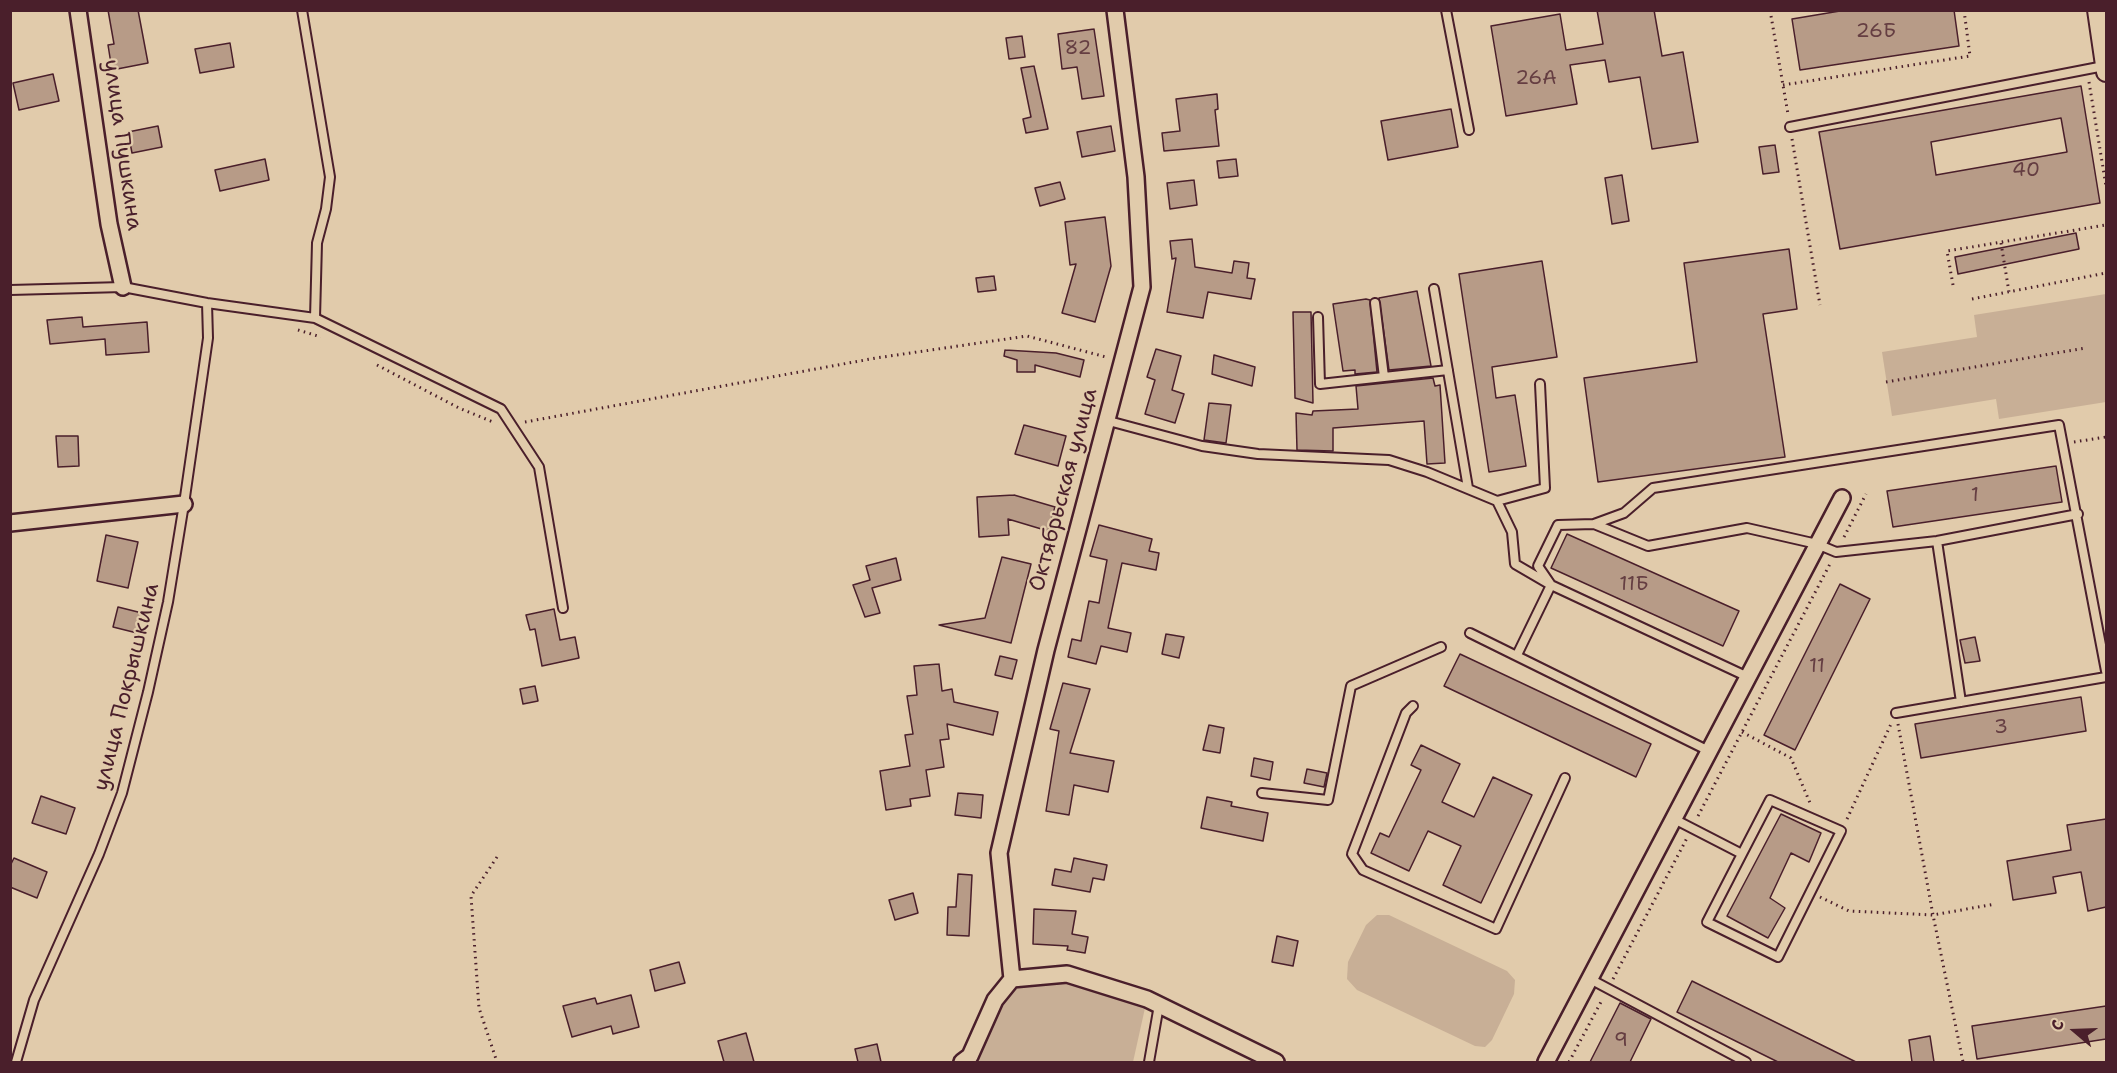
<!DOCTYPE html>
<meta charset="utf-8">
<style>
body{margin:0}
#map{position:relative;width:2117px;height:1073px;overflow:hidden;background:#e1cbab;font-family:"Shantell Sans",sans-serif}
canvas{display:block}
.frame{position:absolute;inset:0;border:12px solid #4a1f2b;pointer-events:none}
.north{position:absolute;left:2045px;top:1001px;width:60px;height:60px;-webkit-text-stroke:4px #e1cbab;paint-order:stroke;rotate:289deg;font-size:16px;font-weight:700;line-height:24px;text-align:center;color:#4a1f2b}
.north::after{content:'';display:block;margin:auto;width:21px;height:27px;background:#4a1f2b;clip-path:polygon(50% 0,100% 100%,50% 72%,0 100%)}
</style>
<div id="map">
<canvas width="2117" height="1073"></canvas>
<div class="frame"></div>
<div class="north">С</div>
</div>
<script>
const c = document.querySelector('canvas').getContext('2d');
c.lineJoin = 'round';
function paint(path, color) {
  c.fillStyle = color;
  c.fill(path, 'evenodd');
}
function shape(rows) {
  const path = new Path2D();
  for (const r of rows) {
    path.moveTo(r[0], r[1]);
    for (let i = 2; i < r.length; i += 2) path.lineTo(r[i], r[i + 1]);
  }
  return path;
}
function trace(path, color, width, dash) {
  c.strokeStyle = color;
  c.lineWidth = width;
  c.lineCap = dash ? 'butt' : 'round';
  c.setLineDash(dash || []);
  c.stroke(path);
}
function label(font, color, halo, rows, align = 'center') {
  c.font = font + ' "Shantell Sans",sans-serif';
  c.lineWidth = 4.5;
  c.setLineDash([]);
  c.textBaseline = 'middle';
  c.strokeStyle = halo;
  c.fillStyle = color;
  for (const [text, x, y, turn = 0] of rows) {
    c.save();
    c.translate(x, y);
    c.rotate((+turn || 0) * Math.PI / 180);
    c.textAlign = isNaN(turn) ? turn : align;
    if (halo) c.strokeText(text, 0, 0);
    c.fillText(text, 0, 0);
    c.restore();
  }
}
const green = shape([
 [2106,294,2106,402,1999,419,1996,399,1892,416,1882,352,1977,337,1974,315],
 [1377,915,1389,915,1507,971,1515,980,1514,994,1492,1040,1485,1047,1475,1046,1357,990,1347,979,1348,962,1366,925],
 [1067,974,1147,999,1133,1062,962,1062,1012,979]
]);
const building = shape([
 [108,10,138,10,148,63,112,70,108,45,114,44,108,10],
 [1597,10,1654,10,1662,56,1683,52,1698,142,1652,149,1640,77,1609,82,1605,60,1570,65,1577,104,1506,116,1491,26,1560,14,1566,50,1603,44,1597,10],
 [1846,10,1954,10,1959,46,1800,70,1792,19,1846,10],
 [1094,29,1104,96,1082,99,1077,67,1062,69,1058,34,1094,29],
 [1022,36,1025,57,1009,59,1006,38,1022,36],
 [230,43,234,67,200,73,195,49,230,43],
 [1034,66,1048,129,1026,133,1023,119,1031,117,1021,68,1034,66],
 [53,74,59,101,19,110,13,83,53,74],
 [2081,86,2100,203,1840,249,1819,132,2081,86],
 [2061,118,2067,152,1936,175,1931,142,2061,118],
 [1217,94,1218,109,1215,110,1219,146,1164,151,1162,133,1180,131,1176,99,1217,94],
 [1451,109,1458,147,1388,160,1381,121,1451,109],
 [158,126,162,147,132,153,128,132,158,126],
 [1111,126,1115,151,1082,157,1077,132,1111,126],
 [1775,145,1779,172,1763,174,1759,147,1775,145],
 [265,159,269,180,220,191,215,170,265,159],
 [1236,159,1238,176,1219,178,1217,161,1236,159],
 [1622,175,1629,221,1612,224,1605,178,1622,175],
 [1194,180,1197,205,1170,209,1167,183,1194,180],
 [1060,182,1065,199,1040,206,1035,188,1060,182],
 [1105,217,1111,266,1095,322,1062,313,1076,264,1070,265,1065,222,1105,217],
 [2076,233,2079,249,1958,274,1955,257,2076,233],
 [1192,239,1195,267,1232,273,1234,261,1249,263,1247,278,1255,279,1251,299,1208,292,1203,318,1167,312,1176,258,1172,259,1170,241,1192,239],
 [1789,249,1797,309,1763,314,1785,457,1598,482,1584,378,1697,362,1684,263,1789,249],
 [1542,261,1557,357,1492,367,1496,398,1515,395,1526,466,1489,472,1459,274,1542,261],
 [994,276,996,290,978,292,976,278,994,276],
 [1417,291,1431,366,1389,370,1379,298,1417,291],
 [1366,299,1370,300,1377,372,1355,374,1355,370,1343,371,1333,304,1366,299],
 [1293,312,1311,312,1313,403,1295,398,1293,312],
 [82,317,83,327,147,322,149,352,106,355,105,339,50,344,47,320,82,317],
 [1156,349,1181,356,1172,390,1184,394,1175,423,1145,414,1155,380,1147,377,1156,349],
 [1005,350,1056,353,1084,360,1080,377,1035,365,1035,372,1017,372,1017,360,1004,356,1005,350],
 [1214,355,1255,367,1252,386,1212,374,1214,355],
 [1433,378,1435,386,1440,385,1445,463,1427,464,1424,421,1333,428,1333,451,1297,450,1296,413,1312,415,1313,411,1358,409,1356,386,1433,378],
 [1209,403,1231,405,1226,443,1204,440,1209,403],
 [1024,425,1066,436,1058,466,1015,454,1024,425],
 [56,436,78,436,79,466,58,467,56,436],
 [2056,466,2062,502,1893,527,1887,491,2056,466],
 [1014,495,1055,507,1048,531,1008,519,1009,535,979,537,977,497,1014,495],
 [1099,525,1152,539,1149,551,1159,553,1156,570,1122,563,1108,628,1131,633,1127,652,1101,646,1096,664,1068,657,1072,639,1081,641,1089,601,1099,603,1107,560,1090,556,1099,525],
 [1567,534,1739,611,1723,646,1551,568,1567,534],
 [106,535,138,542,128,588,97,581,106,535],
 [1002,557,1031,564,1011,643,939,625,985,618,1002,557],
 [896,558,901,580,872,588,880,613,865,617,853,585,870,580,866,566,896,558],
 [1840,584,1870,599,1795,750,1764,735,1840,584],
 [118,607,142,613,137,633,113,627,118,607],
 [554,609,560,640,575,637,579,658,542,666,535,629,530,630,526,615,554,609],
 [1166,634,1184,637,1179,658,1162,654,1166,634],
 [1975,637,1980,661,1965,663,1960,640,1975,637],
 [1460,654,1651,744,1636,777,1444,686,1460,654],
 [1000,656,1017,660,1012,679,995,675,1000,656],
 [939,664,942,691,952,689,954,702,998,712,993,735,947,724,949,739,940,740,944,767,926,770,930,796,910,799,911,806,886,810,880,771,910,766,905,735,913,734,907,696,917,695,914,666,939,664],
 [1063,683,1090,689,1070,753,1114,761,1108,792,1074,785,1069,815,1046,811,1059,731,1050,729,1063,683],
 [535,686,538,701,523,704,520,689,535,686],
 [2081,697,2086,731,1921,758,1915,724,2081,697],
 [1209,725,1224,728,1220,753,1203,750,1209,725],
 [1421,745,1460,764,1442,802,1474,817,1493,777,1532,795,1481,903,1443,885,1461,846,1428,831,1409,871,1371,853,1380,833,1389,837,1421,770,1411,765,1421,745],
 [1254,758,1273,762,1270,780,1251,776,1254,758],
 [1307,769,1327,773,1324,787,1304,783,1307,769],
 [958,793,983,795,981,818,955,815,958,793],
 [41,796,75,808,66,834,32,823,41,796],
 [1207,797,1232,802,1231,806,1268,813,1263,841,1201,828,1207,797],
 [1781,814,1821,833,1809,862,1791,853,1770,898,1785,908,1768,938,1727,916,1781,814],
 [2106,819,2106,907,2088,911,2081,872,2053,877,2056,893,2013,900,2007,861,2071,850,2067,825,2106,819],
 [14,858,47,872,37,898,10,887,10,866,14,858],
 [1074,858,1107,865,1104,880,1093,878,1090,892,1052,885,1055,869,1071,872,1074,858],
 [958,874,972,875,969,936,947,935,948,907,956,907,958,874],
 [913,893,918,913,895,920,889,900,913,893],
 [1034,909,1076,911,1072,934,1088,937,1085,953,1067,950,1068,946,1033,944,1034,909],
 [1277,936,1298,941,1293,966,1272,962,1277,936],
 [679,962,685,983,655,991,650,970,679,962],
 [1692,981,1856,1062,1778,1062,1677,1012,1692,981],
 [631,995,639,1027,613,1034,611,1026,572,1037,563,1006,595,998,597,1004,631,995],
 [1620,1003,1651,1019,1630,1062,1590,1062,1620,1003],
 [2106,1006,2106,1039,1977,1059,1972,1026,2106,1006],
 [746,1033,754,1062,724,1062,718,1041,746,1033],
 [1930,1036,1934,1062,1912,1062,1909,1040,1930,1036],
 [877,1044,881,1062,858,1062,855,1049,877,1044]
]);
const path = shape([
 [1770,10,1788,114],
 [2089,82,2106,186],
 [1783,85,1970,56,1964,10],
 [1792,139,1820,305],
 [2001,243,2009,292],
 [1953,285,1947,251,2106,225],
 [1972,299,2106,273],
 [298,330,321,337],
 [377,365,459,408,493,422],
 [1886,382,2086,348],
 [525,422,876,358,1027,336,1106,357],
 [2074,442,2106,437],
 [1844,537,1866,494],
 [1898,724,1933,915,1963,1062],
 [1742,732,1791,758,1810,803],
 [1698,816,1831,562],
 [1847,819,1891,724],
 [497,857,471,896,479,1008,497,1062],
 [1820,897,1849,911,1933,915,1995,904],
 [1613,979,1687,838],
 [1569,1062,1602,1000]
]);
const service = shape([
 [302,10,330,177,326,209,317,243,315,318],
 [1446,10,1469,130],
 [1790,127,2104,66],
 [1434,289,1468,488],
 [10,290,123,287,207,303,315,318,501,409,539,467,563,608],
 [1375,303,1384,377],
 [1318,317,1320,384,1448,370],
 [1105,420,1202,446,1258,454,1389,460,1427,472,1497,501,1512,532,1515,564,1551,585,1517,655],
 [1497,501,1545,488,1540,384],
 [1594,524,1624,513,1653,488,2059,425,2106,671],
 [1937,541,1961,702],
 [1470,633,1709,751],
 [1748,677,1551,585,1538,566,1558,525,1594,524,1648,546,1747,528,1817,544,1836,552,1937,541,2078,514],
 [1413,706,1406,713,1352,854,1363,870,1496,929,1565,778],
 [1896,713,2106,677],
 [1262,793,1328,800,1351,686,1441,647],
 [1674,819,1742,854,1707,922,1778,957,1841,831,1770,800,1742,854],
 [1590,979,1746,1062],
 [16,1062,34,1000,99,854,122,793,148,692,168,602,184,504,208,338,207,303],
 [1149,1062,1159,1005]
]);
const minor = shape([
 [78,10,109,224,123,287],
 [10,523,184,504],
 [1012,979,999,853,1046,650,1142,287,1136,177,1115,10],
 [962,1062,970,1056,995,1000,1012,979,1067,974,1147,999,1276,1062],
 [1546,1062,1842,498]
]);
const tertiary = shape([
 [2097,10,2106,72]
]);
const numberNames = [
 ["26Б",1876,32],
 ["82",1078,49],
 ["26А",1536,79],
 ["40",2026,171],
 ["1",1975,496],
 ["11Б",1634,585],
 ["11",1817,667],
 ["3",2001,728],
 ["9",1621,1041]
];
const streetNames = [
 ["улица Пушкина",122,145,82],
 ["Октябрьская улица",1064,490,-75],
 ["улица Покрышкина",127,687,-76]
];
paint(green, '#c8af96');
paint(building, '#b79b87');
trace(building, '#4a1f2b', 1.5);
trace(service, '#4a1f2b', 12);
trace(minor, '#4a1f2b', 20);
trace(tertiary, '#4a1f2b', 22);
trace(path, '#4a1f2b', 3, [1.5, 4.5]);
trace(service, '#e1cbab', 8);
trace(minor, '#e1cbab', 15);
trace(tertiary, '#e1cbab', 18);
label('20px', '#653e42', null, numberNames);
label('22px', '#4a1f2b', '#e1cbab', streetNames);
</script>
